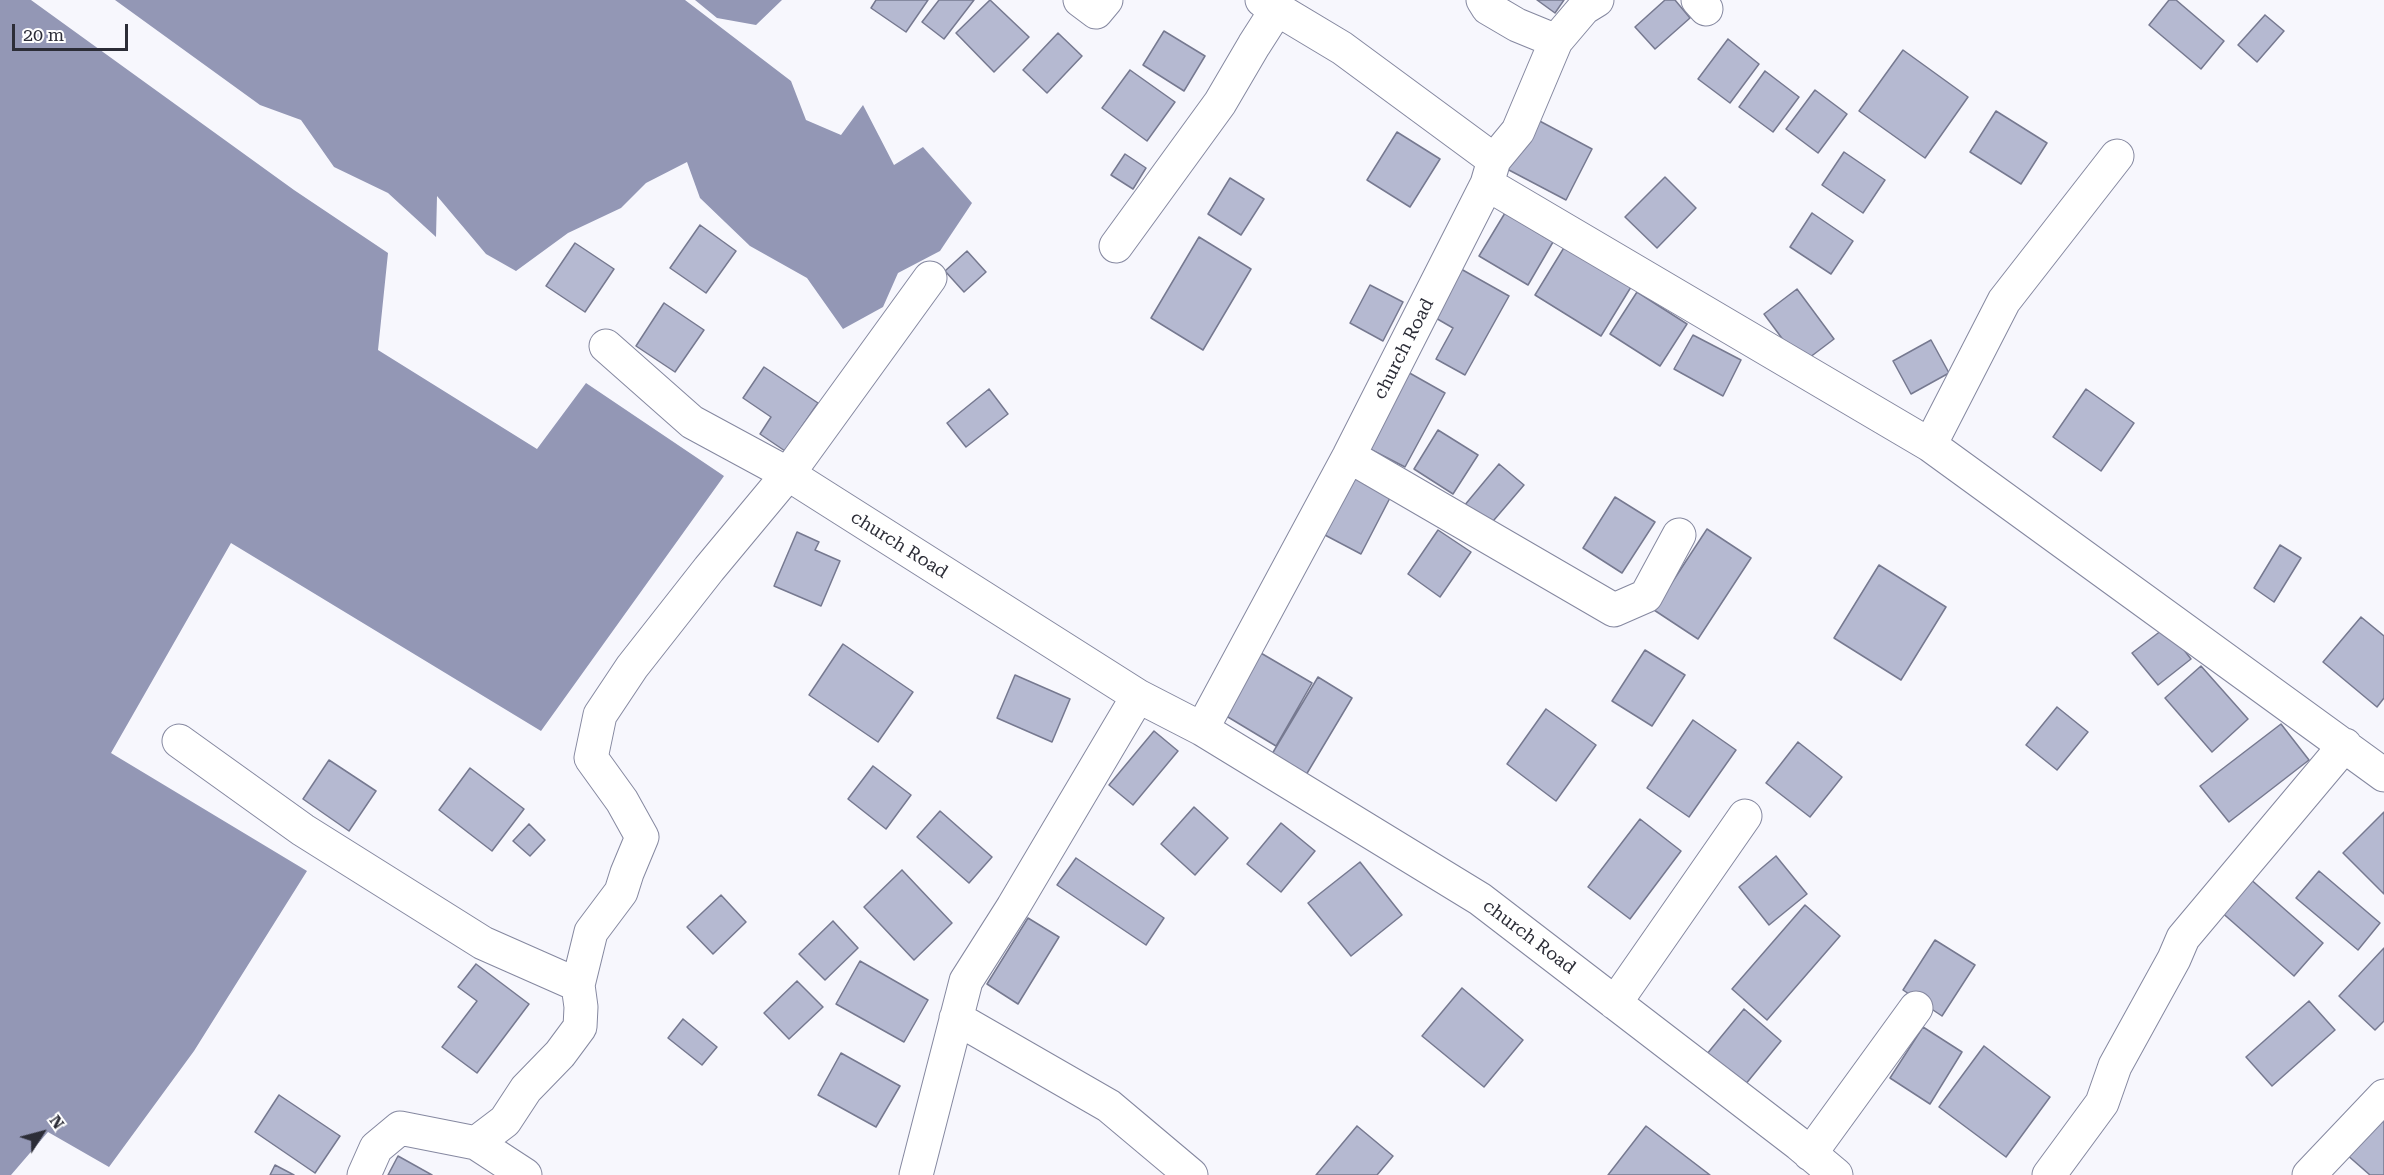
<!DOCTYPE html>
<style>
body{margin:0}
#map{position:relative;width:2384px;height:1175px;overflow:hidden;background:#f7f7fd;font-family:"Roboto Serif",serif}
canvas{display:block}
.north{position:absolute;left:12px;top:1103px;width:60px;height:60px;-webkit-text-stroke:4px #fff;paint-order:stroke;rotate:54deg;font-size:16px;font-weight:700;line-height:24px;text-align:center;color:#2c2d37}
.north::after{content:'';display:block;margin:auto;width:21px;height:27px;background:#2c2d37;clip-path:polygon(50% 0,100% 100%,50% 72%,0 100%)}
.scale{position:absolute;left:12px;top:24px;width:116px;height:27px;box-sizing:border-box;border:3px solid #2c2d37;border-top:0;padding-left:8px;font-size:18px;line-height:21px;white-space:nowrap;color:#2c2d37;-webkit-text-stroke:4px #fff;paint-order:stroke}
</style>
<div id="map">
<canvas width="2384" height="1175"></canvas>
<div class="north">N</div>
<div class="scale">20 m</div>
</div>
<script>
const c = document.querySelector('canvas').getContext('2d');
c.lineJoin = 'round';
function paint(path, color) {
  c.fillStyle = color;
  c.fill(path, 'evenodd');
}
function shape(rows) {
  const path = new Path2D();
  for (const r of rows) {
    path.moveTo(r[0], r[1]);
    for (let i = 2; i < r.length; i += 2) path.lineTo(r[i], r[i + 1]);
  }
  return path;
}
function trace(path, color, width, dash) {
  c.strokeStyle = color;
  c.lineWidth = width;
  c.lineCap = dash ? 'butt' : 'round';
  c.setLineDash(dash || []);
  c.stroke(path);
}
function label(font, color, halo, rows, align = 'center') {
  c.font = font + ' "Roboto Serif",serif';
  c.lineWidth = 4.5;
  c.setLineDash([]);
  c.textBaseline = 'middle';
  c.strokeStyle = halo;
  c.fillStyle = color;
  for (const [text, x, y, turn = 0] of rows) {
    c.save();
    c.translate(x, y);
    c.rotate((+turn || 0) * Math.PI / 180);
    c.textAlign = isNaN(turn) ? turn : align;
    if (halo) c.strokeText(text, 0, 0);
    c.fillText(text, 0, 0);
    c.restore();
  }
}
const water = shape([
 [0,0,31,0,294,190,388,253,378,350,537,449,586,383,724,476,541,731,231,543,111,753,307,871,194,1051,109,1167,48,1132,11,1175,0,1175],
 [115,0,685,0,791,81,806,120,841,135,863,105,894,165,923,147,972,203,940,251,898,273,883,307,843,329,807,278,750,246,700,198,687,162,646,183,621,208,568,233,516,271,486,254,437,196,436,237,388,193,334,167,301,120,260,105],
 [695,0,782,0,756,25,717,18]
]);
const building = shape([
 [876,0,928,0,906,32,871,8,876,0],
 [939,0,974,0,944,39,922,22,939,0],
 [990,0,1029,37,994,72,956,33,990,0],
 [1537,0,1564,0,1555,13,1537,0],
 [1665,0,1675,0,1690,18,1655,49,1635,27,1665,0],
 [2169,0,2176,0,2224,41,2201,69,2149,25,2169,0],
 [2265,15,2284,31,2257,62,2238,45,2265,15],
 [1164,31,1205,56,1184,91,1143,65,1164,31],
 [1058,33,1082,56,1047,93,1023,70,1058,33],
 [1728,39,1759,64,1730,103,1698,79,1728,39],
 [1903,50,1968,97,1925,158,1859,111,1903,50],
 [1130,70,1175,102,1147,141,1102,108,1130,70],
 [1765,71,1799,97,1773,132,1739,107,1765,71],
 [1815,90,1847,114,1818,153,1786,129,1815,90],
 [1996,111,2047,143,2021,184,1970,152,1996,111],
 [1534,118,1592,149,1566,200,1507,169,1534,118],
 [1397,132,1440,159,1410,207,1367,180,1397,132],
 [1844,152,1885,180,1863,213,1822,185,1844,152],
 [1125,154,1146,168,1133,189,1111,175,1125,154],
 [1665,177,1696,208,1657,248,1625,217,1665,177],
 [1230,178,1264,199,1241,235,1208,214,1230,178],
 [1505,213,1553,242,1528,285,1479,256,1505,213],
 [1812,213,1853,241,1831,274,1790,247,1812,213],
 [700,225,736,251,706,293,670,268,700,225],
 [1199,237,1251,269,1203,350,1151,318,1199,237],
 [575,243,614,269,585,312,546,286,575,243],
 [1565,246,1631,287,1601,336,1535,295,1565,246],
 [967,251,986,272,964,292,945,271,967,251],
 [1461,269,1509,296,1465,375,1436,359,1453,328,1434,317,1461,269],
 [1370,285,1403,302,1383,341,1350,323,1370,285],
 [1797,289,1834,339,1801,364,1764,314,1797,289],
 [1637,292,1687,324,1660,366,1610,334,1637,292],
 [664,303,704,330,675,372,636,346,664,303],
 [1693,335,1741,360,1723,396,1674,369,1693,335],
 [1931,340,1949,373,1911,394,1893,361,1931,340],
 [764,367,818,403,785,451,760,434,771,417,743,398,764,367],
 [1406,371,1445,393,1405,467,1366,447,1406,371],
 [989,389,1008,414,966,447,947,423,989,389],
 [2086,389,2134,423,2101,471,2053,437,2086,389],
 [1438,430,1478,455,1453,494,1414,469,1438,430],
 [1499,464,1524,485,1488,527,1464,506,1499,464],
 [1353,477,1391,496,1361,554,1323,534,1353,477],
 [1615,497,1655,522,1622,573,1583,548,1615,497],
 [1707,529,1751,558,1698,639,1654,610,1707,529],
 [1438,530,1471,552,1440,597,1408,574,1438,530],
 [797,532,819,542,815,550,840,561,821,606,774,586,797,532],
 [2280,545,2301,558,2274,602,2254,588,2280,545],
 [1879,565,1946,607,1901,680,1834,638,1879,565],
 [2361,617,2384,636,2384,698,2377,707,2323,662,2361,617],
 [2166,627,2191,659,2158,685,2132,653,2166,627],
 [843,644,913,692,878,742,809,695,843,644],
 [1254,649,1312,683,1276,746,1218,711,1254,649],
 [1645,650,1685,675,1652,726,1612,701,1645,650],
 [2201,666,2248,719,2212,752,2165,698,2201,666],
 [1015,675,1070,699,1052,742,997,718,1015,675],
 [1318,677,1352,698,1306,775,1272,754,1318,677],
 [2057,707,2088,732,2057,770,2026,745,2057,707],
 [1546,709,1596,745,1556,801,1507,764,1546,709],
 [1693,720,1736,750,1689,817,1647,788,1693,720],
 [2281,724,2309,760,2229,822,2200,786,2281,724],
 [1154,731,1178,751,1133,805,1109,785,1154,731],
 [1798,742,1842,777,1810,817,1766,783,1798,742],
 [329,760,376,791,349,831,303,799,329,760],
 [873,766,911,795,886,829,848,799,873,766],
 [470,768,524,809,492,851,439,810,470,768],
 [1194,807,1228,838,1195,875,1161,844,1194,807],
 [940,811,992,857,969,883,917,837,940,811],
 [2384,812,2384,894,2343,853,2384,812],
 [1640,819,1681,851,1630,919,1588,887,1640,819],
 [1281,823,1315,851,1281,892,1247,864,1281,823],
 [529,824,545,840,530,856,513,841,529,824],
 [1776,856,1807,894,1769,925,1739,887,1776,856],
 [1076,858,1164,918,1146,945,1057,885,1076,858],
 [1360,862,1402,915,1351,956,1308,903,1360,862],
 [902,870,952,923,914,960,864,907,902,870],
 [2319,871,2380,923,2358,950,2296,898,2319,871],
 [2248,877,2323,943,2294,976,2219,910,2248,877],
 [721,895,746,922,713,954,687,927,721,895],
 [1805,905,1840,936,1767,1020,1732,989,1805,905],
 [1028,918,1059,937,1018,1004,987,984,1028,918],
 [833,921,858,948,825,980,799,954,833,921],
 [1935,940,1975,965,1942,1016,1903,990,1935,940],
 [2384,948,2384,1021,2375,1030,2339,996,2384,948],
 [860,961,928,1000,904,1042,836,1004,860,961],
 [476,964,529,1004,477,1073,442,1047,477,1001,458,987,476,964],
 [797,981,823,1007,789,1039,764,1013,797,981],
 [1462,988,1523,1040,1484,1087,1422,1036,1462,988],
 [2309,1001,2335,1030,2272,1086,2246,1057,2309,1001],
 [1744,1009,1781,1041,1740,1091,1702,1060,1744,1009],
 [683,1019,717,1047,702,1065,668,1038,683,1019],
 [1923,1027,1962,1052,1930,1104,1890,1078,1923,1027],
 [1984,1046,2050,1097,2006,1157,1939,1107,1984,1046],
 [841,1053,900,1086,876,1127,818,1095,841,1053],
 [279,1095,340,1136,315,1173,255,1132,279,1095],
 [2384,1115,2384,1175,2370,1175,2346,1154,2384,1115],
 [1357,1126,1393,1156,1377,1175,1316,1175,1357,1126],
 [1646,1126,1710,1175,1608,1175,1646,1126],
 [398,1156,432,1175,388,1175,398,1156],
 [275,1165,294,1175,270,1175,275,1165]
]);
const minor = shape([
 [1080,0,1096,12,1106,0],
 [1262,0,1342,48,1494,160],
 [1698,0,1706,9],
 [1556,41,1584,8,1597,0],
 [1487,184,1930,445,2384,775],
 [1116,246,1220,103,1254,45,1277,9],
 [606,346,692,422,788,474,1138,696,1202,729,1480,899,1799,1144,1836,1175],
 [1930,445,2004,301,2117,156],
 [1349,456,1614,610,1646,596,1679,535],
 [1202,729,1349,456,1487,184,1494,160,1518,131,1556,41,1517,25,1488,8,1483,0],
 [179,741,303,830,483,943,578,985],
 [1615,1003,1745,816],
 [956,1018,1109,1106,1191,1175],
 [476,1143,525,1175],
 [1810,1154,1916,1008],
 [364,1175,376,1148,400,1128,476,1143,505,1121,526,1089,560,1054,580,1027,581,1007,578,985,591,932,621,892,627,873,642,837,622,801,591,758,600,715,632,667,709,569,788,474,930,278],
 [916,1175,966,981,1013,907,1138,696],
 [2049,1175,2102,1103,2115,1066,2174,959,2183,938,2345,745],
 [2309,1175,2384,1096]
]);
const streetNames = [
 ["church Road",1404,349,-63],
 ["church Road",899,545,32],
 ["church Road",1529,937,37]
];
paint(water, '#9397b5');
paint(building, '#b5b9d1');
trace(building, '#767990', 1.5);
trace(minor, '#8588a0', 35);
trace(minor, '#fff', 33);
label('18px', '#2c2d37', '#fff', streetNames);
</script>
